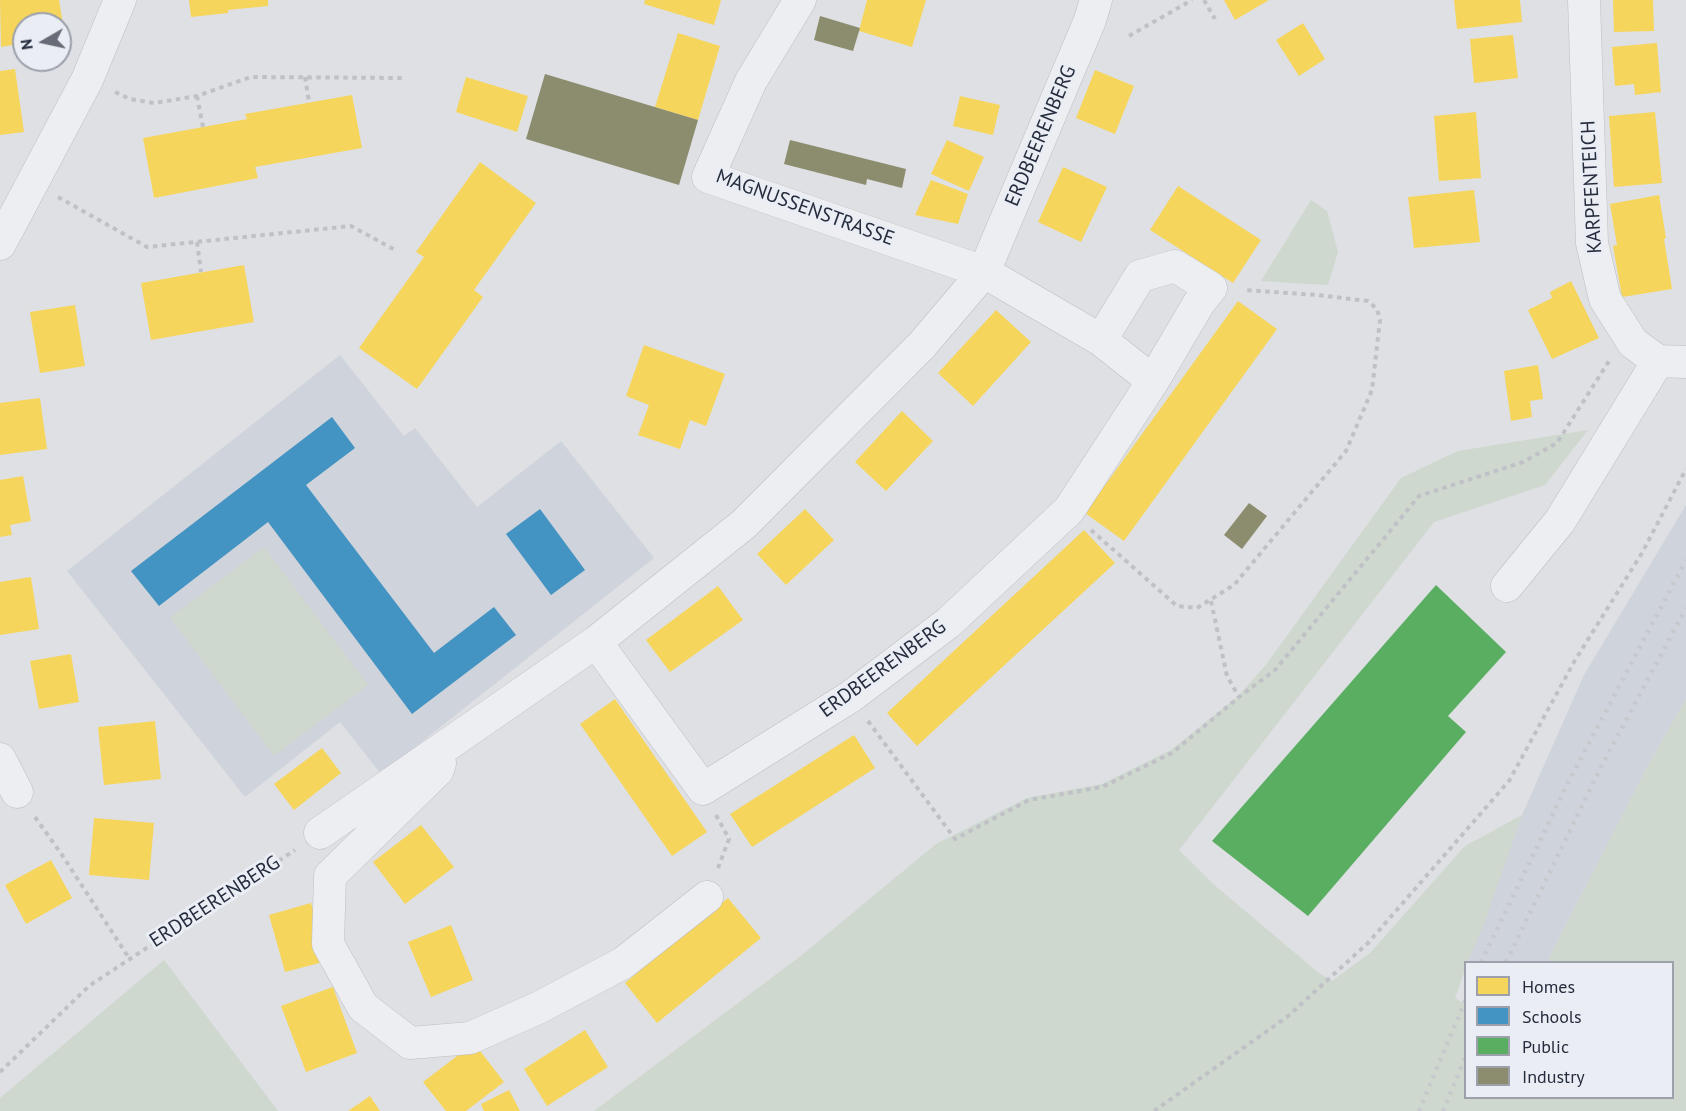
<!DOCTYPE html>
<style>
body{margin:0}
#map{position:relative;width:1686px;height:1111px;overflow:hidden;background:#dee0e3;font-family:"PT Sans",sans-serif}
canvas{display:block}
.legend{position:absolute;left:1464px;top:961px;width:210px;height:138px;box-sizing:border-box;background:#eaeef4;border:2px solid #9ba0ab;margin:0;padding:8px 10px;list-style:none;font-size:18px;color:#252c3d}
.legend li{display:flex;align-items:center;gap:12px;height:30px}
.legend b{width:30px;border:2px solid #9ba0ab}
.north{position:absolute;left:12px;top:12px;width:60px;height:60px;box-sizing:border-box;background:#eaeef4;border:2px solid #9ba0ab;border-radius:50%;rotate:261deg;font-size:16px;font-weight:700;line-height:24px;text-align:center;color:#252c3d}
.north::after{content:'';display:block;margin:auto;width:21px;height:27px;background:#666b77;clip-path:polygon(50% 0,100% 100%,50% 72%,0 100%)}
</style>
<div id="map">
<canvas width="1686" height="1111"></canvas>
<ul class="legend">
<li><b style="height:16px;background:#f6d55c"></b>Homes</li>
<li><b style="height:16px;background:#4393c3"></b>Schools</li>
<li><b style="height:16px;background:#5aae61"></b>Public</li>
<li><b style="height:16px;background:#8c8c6e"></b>Industry</li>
</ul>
<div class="north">N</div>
</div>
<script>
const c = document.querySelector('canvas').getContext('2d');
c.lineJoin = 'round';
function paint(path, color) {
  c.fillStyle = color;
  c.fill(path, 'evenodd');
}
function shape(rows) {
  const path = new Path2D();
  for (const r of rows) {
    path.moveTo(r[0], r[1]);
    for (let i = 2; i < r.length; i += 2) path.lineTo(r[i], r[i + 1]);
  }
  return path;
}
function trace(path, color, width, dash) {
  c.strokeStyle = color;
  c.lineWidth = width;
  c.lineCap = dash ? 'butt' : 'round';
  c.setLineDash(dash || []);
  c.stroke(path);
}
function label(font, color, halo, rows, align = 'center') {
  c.font = font + ' "PT Sans",sans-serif';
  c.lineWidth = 6;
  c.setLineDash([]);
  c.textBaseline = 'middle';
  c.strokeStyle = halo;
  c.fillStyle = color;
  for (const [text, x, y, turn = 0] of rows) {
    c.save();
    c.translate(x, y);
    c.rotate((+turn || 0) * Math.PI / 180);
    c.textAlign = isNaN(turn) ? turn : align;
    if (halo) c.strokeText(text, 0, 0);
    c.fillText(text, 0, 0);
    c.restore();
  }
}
const built = shape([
 [340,355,404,436,415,428,477,507,561,441,654,558,381,774,340,722,245,797,67,571],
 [1686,505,1686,699,1647,767,1547,962,1468,962,1522,815,1584,675]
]);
const green = shape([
 [1311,200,1327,211,1338,252,1328,285,1261,281],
 [1588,430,1545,485,1434,522,1179,850,1213,884,1319,973,1332,981,1370,953,1465,846,1522,815,1485,921,1468,962,1466,962,1465,970,1455,998,1465,1004,1466,1098,1672,1098,1672,962,1547,962,1647,767,1686,699,1686,1111,594,1111,802,955,936,844,1027,798,1102,784,1171,750,1237,697,1265,666,1401,478,1458,451],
 [264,547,368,685,274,756,170,618],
 [164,960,278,1111,0,1111,0,1098]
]);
const homes = shape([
 [0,0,59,0,65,37,60,38,60,24,24,24,24,43,1,47],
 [189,0,268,0,268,6,228,10,228,13,191,17],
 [645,0,721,0,714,25,644,4],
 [867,0,926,0,912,47,859,31],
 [1224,0,1269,0,1235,20],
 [1454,0,1520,0,1522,22,1457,29],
 [1613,0,1653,0,1654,31,1614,32],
 [1303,23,1325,59,1299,76,1276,40],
 [678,33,720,46,698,120,655,107],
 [1513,35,1518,78,1474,83,1470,39],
 [1657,43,1661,92,1635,95,1634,84,1615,86,1612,47],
 [15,69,24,132,0,135,0,71],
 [1095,70,1134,86,1115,134,1076,118],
 [466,77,528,96,517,132,456,112],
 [352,95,362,148,255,167,258,178,154,198,143,138,247,119,245,114],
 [960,96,1000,105,993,135,953,126],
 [1476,112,1481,178,1439,181,1434,116],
 [1655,112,1662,183,1614,187,1609,116],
 [947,140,984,157,969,191,931,174],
 [480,162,536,203,474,290,483,297,417,389,359,348,424,257,416,252],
 [1063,167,1107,187,1081,242,1038,222],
 [931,180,968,194,958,224,915,215],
 [1178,186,1261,240,1233,283,1150,230],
 [1474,190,1480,242,1414,248,1408,197],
 [1659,195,1666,238,1664,239,1672,289,1622,297,1613,246,1617,245,1610,204],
 [244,265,254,322,151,340,141,283],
 [1571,281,1599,338,1552,359,1528,310,1552,298,1550,292],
 [1238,301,1277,329,1124,541,1085,513],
 [75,305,85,366,40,373,30,312],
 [996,310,1031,342,973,406,938,373],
 [644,345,725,374,706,426,690,420,680,449,638,435,649,405,626,396],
 [1538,365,1543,399,1530,401,1532,417,1511,421,1504,371],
 [40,398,47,449,0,455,0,403],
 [902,411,933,441,886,491,855,462],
 [23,476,31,521,10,525,12,535,0,537,0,480],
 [805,509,834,540,786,585,757,554],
 [1084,530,1115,563,917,746,887,713],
 [31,577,39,629,0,635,0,582],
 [718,586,743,620,670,672,646,640],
 [71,654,79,702,39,709,30,661],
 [615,699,707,832,672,856,580,724],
 [155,721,161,779,104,785,98,727],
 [854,735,875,768,752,847,730,814],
 [322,748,341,773,294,810,274,784],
 [94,818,154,823,149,880,89,875],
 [421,825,454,867,405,904,373,862],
 [51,860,72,898,26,924,5,885],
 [728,898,761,938,657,1023,625,983],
 [311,903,327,961,285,972,269,915],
 [451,925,473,980,431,997,408,942],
 [333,987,357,1053,306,1072,281,1006],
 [585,1030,608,1067,547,1106,524,1069],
 [474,1043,504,1082,466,1111,446,1111,423,1082],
 [509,1090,520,1111,484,1111,481,1104],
 [370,1096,380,1111,348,1111]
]);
const schools = shape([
 [332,417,355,448,306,485,434,653,494,607,516,635,412,714,268,522,159,606,131,571],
 [540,509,585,570,551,595,506,534]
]);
const public = shape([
 [1436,585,1506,652,1448,716,1466,732,1308,916,1212,841]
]);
const industry = shape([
 [820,16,860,28,853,51,814,40],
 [545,74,698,120,679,185,526,139],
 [790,140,906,169,902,188,867,179,866,185,784,164],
 [1249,503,1267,516,1242,549,1224,535]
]);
const path = shape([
 [1204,0,1215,19],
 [1129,36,1192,0],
 [305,77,309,102],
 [115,92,130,99,154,103,197,96,251,77,402,78],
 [197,96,203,127],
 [58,197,147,247,351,226,397,251],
 [197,242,201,272],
 [1091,530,1177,606,1197,608,1234,585,1346,451,1372,390,1380,320,1377,309,1368,301,1317,295,1244,290],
 [1211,601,1227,676,1239,697],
 [868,721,955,839,1029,800,1102,787,1172,753,1239,697,1275,670,1419,496,1523,462,1557,443,1609,361],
 [716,815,729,839,718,868],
 [35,817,62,855,129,958],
 [0,1072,89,986,295,850],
 [1154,1111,1287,1017,1368,943,1509,781,1574,662,1642,553,1686,469]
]);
const minor = shape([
 [800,0,751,81,708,177,984,272,1101,340,1153,381],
 [1584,0,1592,243,1605,299,1633,343,1658,361,1686,362],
 [0,244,87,80,120,0],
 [1507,586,1560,521,1658,361],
 [596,642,703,789,850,697,948,623,1069,510,1153,381,1199,303,1211,288,1175,266,1140,276,1101,340],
 [0,759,17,792],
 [440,763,438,770,330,876,328,944,363,1007,410,1043,470,1038,538,1008,623,963,707,897],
 [320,833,596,642,744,524,922,345,984,272,1090,20,1096,0]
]);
const rail = shape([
 [1481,962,1569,781,1686,560],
 [1506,962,1601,767,1686,608],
 [1419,1111,1466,999],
 [1443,1111,1466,1056]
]);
const streetNames = [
 ["ERDBEERENBERG",1041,136,-67],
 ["KARPFENTEICH",1592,187,-93],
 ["MAGNUSSENSTRASSE",805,208,20],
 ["ERDBEERENBERG",883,669,-36],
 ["ERDBEERENBERG",215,902,-33]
];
paint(built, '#cfd3db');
paint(green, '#ced8ce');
paint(homes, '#f6d55c');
paint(schools, '#4393c3');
paint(public, '#5aae61');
paint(industry, '#8c8c6e');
trace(minor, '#bcbec1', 33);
trace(path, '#c0c1c7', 4, [4.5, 4.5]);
trace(minor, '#edeef1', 32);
trace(rail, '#c6c8cc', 4.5, [3, 6]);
label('20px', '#252c3d', '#eaeef4', streetNames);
</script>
